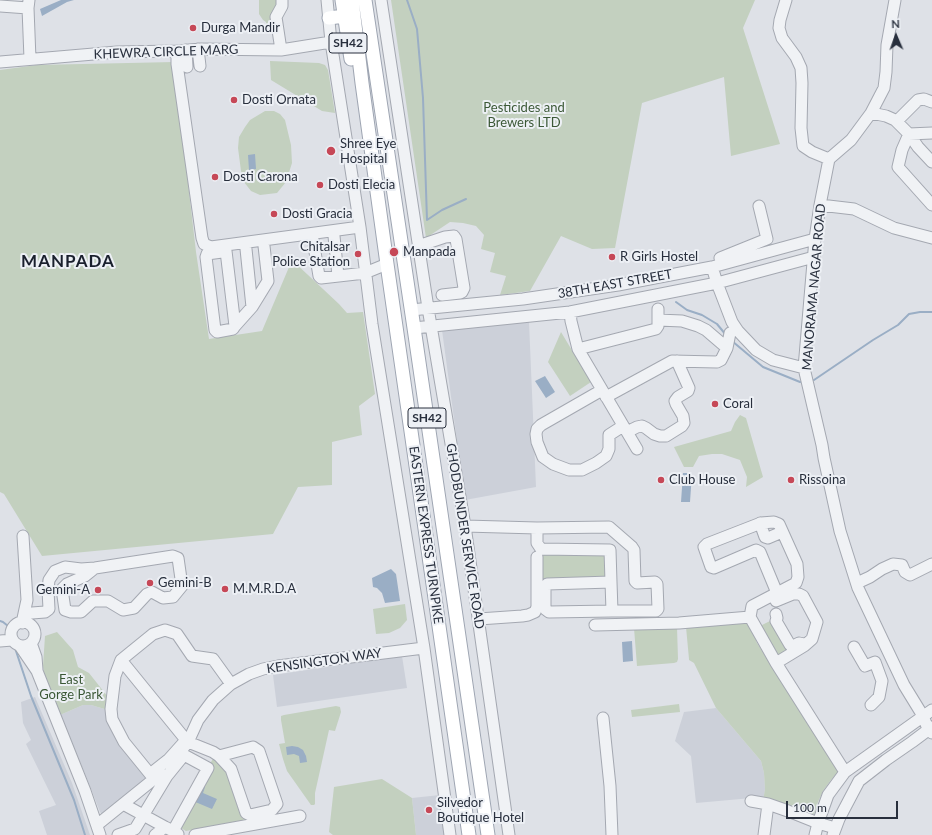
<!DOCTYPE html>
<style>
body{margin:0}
#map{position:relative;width:932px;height:835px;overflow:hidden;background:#dee1e7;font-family:Lato,sans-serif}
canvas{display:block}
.north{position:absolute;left:876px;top:16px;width:40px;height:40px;-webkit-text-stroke:3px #edf0f5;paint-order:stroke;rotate:358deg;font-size:11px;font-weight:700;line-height:16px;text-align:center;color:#282f3d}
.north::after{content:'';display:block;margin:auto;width:14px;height:18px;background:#282f3d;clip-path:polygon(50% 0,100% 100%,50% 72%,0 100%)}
.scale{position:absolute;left:786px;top:801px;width:112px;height:18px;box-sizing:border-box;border:2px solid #282f3d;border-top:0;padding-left:5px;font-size:12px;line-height:14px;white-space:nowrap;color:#282f3d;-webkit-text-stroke:3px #edf0f5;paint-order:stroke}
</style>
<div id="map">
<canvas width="932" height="835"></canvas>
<div class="north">N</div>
<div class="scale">100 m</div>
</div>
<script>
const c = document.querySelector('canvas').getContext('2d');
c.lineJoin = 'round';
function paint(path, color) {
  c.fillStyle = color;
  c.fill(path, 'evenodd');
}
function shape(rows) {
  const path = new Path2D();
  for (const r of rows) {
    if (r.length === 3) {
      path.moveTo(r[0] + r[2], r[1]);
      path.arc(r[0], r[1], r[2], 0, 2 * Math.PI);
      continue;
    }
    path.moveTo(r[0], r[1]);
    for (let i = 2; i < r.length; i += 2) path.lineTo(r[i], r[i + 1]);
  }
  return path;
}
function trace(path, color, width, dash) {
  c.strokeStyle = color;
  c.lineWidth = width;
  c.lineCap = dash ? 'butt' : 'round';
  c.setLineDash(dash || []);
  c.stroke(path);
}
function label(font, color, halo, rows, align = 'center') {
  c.font = font + ' Lato,sans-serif';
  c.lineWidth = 4;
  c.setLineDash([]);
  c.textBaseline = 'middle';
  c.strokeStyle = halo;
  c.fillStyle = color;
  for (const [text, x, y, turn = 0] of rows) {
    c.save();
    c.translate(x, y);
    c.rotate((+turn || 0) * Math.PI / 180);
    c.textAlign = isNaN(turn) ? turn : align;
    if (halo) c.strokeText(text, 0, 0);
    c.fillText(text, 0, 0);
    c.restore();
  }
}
const built = shape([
 [529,322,536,487,465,500,442,330],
 [402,656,407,688,277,707,273,675],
 [35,697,72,783,90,835,47,835,39,811,56,805,26,744,31,740,23,723,21,702],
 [83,705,91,705,108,710,148,777,102,814,100,812,88,781,60,715],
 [716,708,761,761,764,773,765,789,763,801,752,798,696,803,691,756,675,741,684,712],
 [440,795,444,835,416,835,412,798]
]);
const green = shape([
 [259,0,277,0,275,31,266,31,266,22,263,20,259,14],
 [391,0,755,0,743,28,780,144,731,156,724,77,642,103,615,248,592,249,561,236,530,291,500,295,506,276,490,272,495,253,481,249,484,235,476,226,463,223,450,222,426,238],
 [270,61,319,63,325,65,328,70,335,113,322,111,271,80],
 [174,62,196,252,209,339,262,331,292,260,339,304,347,313,363,312,375,394,359,406,362,435,332,442,332,485,298,487,273,534,42,556,4,494,0,492,0,70,37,65],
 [265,111,274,111,280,114,285,120,291,145,292,163,286,182,277,193,260,195,251,191,244,182,241,171,238,148,239,137,245,127,250,120],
 [561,332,591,382,570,396,548,362],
 [740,415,746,418,763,477,746,487,747,477,740,460,722,454,712,454,699,456,693,467,684,467,674,447,731,431,735,422],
 [610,552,610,580,541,581,540,553],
 [405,604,407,620,400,628,389,633,376,634,373,609],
 [749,621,757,643,839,771,831,780,823,791,818,802,814,814,763,801,765,789,764,773,761,761,716,708,694,663,689,660,689,659,686,627],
 [770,621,788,651,777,658,760,626],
 [677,627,678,659,677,662,674,663,637,666,634,628],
 [57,632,73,650,78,667,89,673,108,697,108,710,91,705,83,705,60,715,44,673,43,666,45,636],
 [679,704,680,712,632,717,631,710],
 [336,706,340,707,341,712,335,731,329,730,315,793,315,804,314,805,311,805,287,771,283,759,279,744,285,743,281,720,281,716,284,715],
 [214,757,229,771,246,820,186,831,174,824],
 [382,779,412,798,416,835,333,835,329,832,334,787]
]);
const water = shape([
 [61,0,74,0,67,2,42,16,40,9],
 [255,154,256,169,249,170,248,155],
 [545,376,555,392,546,398,535,381],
 [683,473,692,473,690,502,681,502],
 [391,569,396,574,400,601,385,603,382,593,377,588,373,587,372,578],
 [632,641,633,661,623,662,622,642],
 [292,746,298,747,303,750,306,756,307,762,300,763,299,756,294,754,287,755,286,747],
 [201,785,205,787,203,793,217,799,212,809,193,801]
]);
const stream = shape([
 [407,0,417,29,423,98,427,220,442,210,466,199],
 [676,302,687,310,702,315,717,324,726,335],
 [732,341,763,367,800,382],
 [814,380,873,340,898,325,909,314,920,312,932,312],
 [0,621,3,622,8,626],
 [15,648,31,696,74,800,85,835]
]);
const minor = shape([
 [29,0,28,8,30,59],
 [327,0,331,42,360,227,372,324,424,648,450,835],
 [381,0,428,308,465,526,509,835],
 [786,0,780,20,779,28,782,38,796,57,801,68,802,83,801,128,803,146,812,152,829,159],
 [895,0,887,45,886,72,884,88,871,113,851,140,829,159,820,205,815,239,804,368,822,445,824,458,840,531,858,588,904,685,923,716,928,729,932,733],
 [0,6,28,8],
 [198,49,200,66],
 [186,50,187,67],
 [281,50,276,17,282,6,282,0],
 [177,51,177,64,202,238,204,244,211,247,360,227],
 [0,62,117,52,177,51,201,49,281,50,331,42],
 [871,113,886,116,895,120,909,134,918,147,932,162],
 [897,121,918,100,924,99,932,102],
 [909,134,902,150,898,167,932,205],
 [909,134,932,133],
 [820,205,854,209,894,228,932,238],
 [334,236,338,276],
 [313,240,319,276,321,278,365,273,387,264],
 [418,246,445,237,454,236,456,239,464,288,462,292,460,293,442,295],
 [246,249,252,307,268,281,264,246],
 [222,252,207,254,206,257,215,330,217,332,233,329,235,326,226,251],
 [720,258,767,239,759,206],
 [712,267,717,283,732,322,738,331,756,350,773,360,804,368],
 [411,310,523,299,618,285,712,267,815,239],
 [570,312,571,321,578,349,637,449],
 [658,320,682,321,698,326,706,330,727,348],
 [235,326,252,307],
 [414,328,570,312,717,283,814,257],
 [578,349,656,329,658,326,658,309],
 [602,390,541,425,537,429,536,434,537,442,543,457,553,464,569,470,582,470,596,463,606,456,609,449,609,435,623,426],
 [606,397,672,361,717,362,721,360,727,348,730,333],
 [627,432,637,427,642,426,646,428,654,434,660,436,666,436,682,426,684,423,683,416,676,404,675,401,678,397,688,391,689,388,677,361],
 [760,523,765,537,768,538,782,532],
 [465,526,537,528,609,527,632,547,634,550,635,581,637,583,655,582,657,584,658,609,656,611,612,611,549,612,545,609,545,587,547,584,611,582,612,611],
 [537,528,537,543,541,549,610,550,611,582],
 [857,583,870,577,882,569,893,564,902,565,905,572,910,575,932,564],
 [32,613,45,612,49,609,48,590,49,580,55,571,65,567,81,569,95,568,173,556,178,558,182,586,173,597,163,598,152,592,147,594,134,608,123,610,108,601,93,601,81,612,71,612,65,610,62,589,67,584,85,576,95,568],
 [776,614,777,618,776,621,790,645,795,645,799,643,804,644,804,645],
 [750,617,752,606,796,583,798,577,797,564,779,524,774,522,761,523,707,544,704,547,711,567,714,568,756,550,760,552,777,593],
 [479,619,522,616,528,615,535,612,537,607,537,557],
 [23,634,12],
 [22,623,27,600,23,536],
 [595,625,679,623,750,617,776,663,845,772],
 [0,641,12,640],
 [31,643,36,657,37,670],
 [20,646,37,671,85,791,100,835],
 [854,647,865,666,875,662,882,681,879,697,871,705],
 [121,660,115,676,111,709,112,719,124,742,150,774,169,759,186,740,121,660,153,634,165,630,177,634,192,656,213,659,231,684],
 [776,663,804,646,812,639,817,622,803,596,799,594,793,594,776,601],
 [603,718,610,786,612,835],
 [188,742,213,752,219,756,231,769,246,813,250,815,272,810,277,804,259,751,253,747,219,756],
 [184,747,188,742,198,720,213,700,231,684,249,674,263,669,278,666,424,648],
 [751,801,768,804,788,811,818,823,835,828],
 [123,804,165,827,173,831,178,834],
 [97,825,154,779,160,772],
 [118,835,135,829,167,776,184,755,208,768,173,831],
 [155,835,165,827],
 [195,835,300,816],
 [764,835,768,804],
 [815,835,818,823,828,795,845,772,932,710],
 [833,835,839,819,859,781,886,760,912,742,932,727]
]);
const major = shape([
 [342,0,351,59],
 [352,0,362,83,387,264,469,835],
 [365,0,414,328,488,835],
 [329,18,344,16]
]);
const markers = [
 [193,28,4,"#c64857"],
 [234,100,4,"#c64857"],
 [331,151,5,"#c64857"],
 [215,177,4,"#c64857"],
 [320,185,4,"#c64857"],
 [274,214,4,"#c64857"],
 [394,252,5,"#c64857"],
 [358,254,4,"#c64857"],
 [612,257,4,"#c64857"],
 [715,404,4,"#c64857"],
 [661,480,4,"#c64857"],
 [791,480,4,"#c64857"],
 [150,583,4,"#c64857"],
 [225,589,4,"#c64857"],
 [98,590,4,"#c64857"],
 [429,810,4,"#c64857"]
];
const shields = [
 [348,43,38],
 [427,418,38]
];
const shieldNames = [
 ["SH42",348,43],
 ["SH42",427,418]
];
const poiNames = [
 ["Durga Mandir",201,28],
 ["Dosti Ornata",242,100],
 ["Shree Eye",340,144],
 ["Hospital",340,159],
 ["Dosti Carona",223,177],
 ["Dosti Elecia",328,185],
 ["Dosti Gracia",282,214],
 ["Chitalsar",350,247,"right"],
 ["Police Station",350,262,"right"],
 ["Manpada",403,252],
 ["R Girls Hostel",620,257],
 ["Coral",723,404],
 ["Club House",669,480],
 ["Rissoina",799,480],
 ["Gemini-B",158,583],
 ["M.M.R.D.A",233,589],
 ["Gemini-A",90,590,"right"],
 ["Silvedor",437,803],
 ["Boutique Hotel",437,818]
];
const streetNames = [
 ["KHEWRA CIRCLE MARG",166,52,-2],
 ["38TH EAST STREET",615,284,-10],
 ["MANORAMA NAGAR ROAD",814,287,-85],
 ["EASTERN EXPRESS TURNPIKE",426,535,82],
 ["GHODBUNDER SERVICE ROAD",465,536,81],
 ["KENSINGTON WAY",324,661,-8]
];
const parkNames = [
 ["Pesticides and",524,108],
 ["Brewers LTD",524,123],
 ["East",71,680],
 ["Gorge Park",71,695]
];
const districtNames = [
 ["MANPADA",68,262]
];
paint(built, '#ccd0d9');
paint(green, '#c3d0bf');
paint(water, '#9aaec5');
trace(stream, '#9aaec5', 2);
trace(minor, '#a4a8b1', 13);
trace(major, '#9ea5b2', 15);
trace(minor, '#f0f2f5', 11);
trace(major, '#fff', 13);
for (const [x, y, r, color] of markers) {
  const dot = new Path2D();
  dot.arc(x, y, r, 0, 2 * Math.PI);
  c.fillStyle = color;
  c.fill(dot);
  trace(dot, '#edf0f5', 1.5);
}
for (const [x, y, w] of shields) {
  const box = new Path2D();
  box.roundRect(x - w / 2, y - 10, w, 20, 3);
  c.fillStyle = '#edf0f5';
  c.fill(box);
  trace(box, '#282f3d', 1);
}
label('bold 12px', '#282f3d', null, shieldNames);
label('13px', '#282f3d', '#edf0f5', poiNames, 'left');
label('13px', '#282f3d', '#edf0f5', streetNames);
label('13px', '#3b5836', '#edf0f5', parkNames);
c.letterSpacing = '1px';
label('bold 17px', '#1a202d', '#edf0f5', districtNames);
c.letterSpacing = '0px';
</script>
